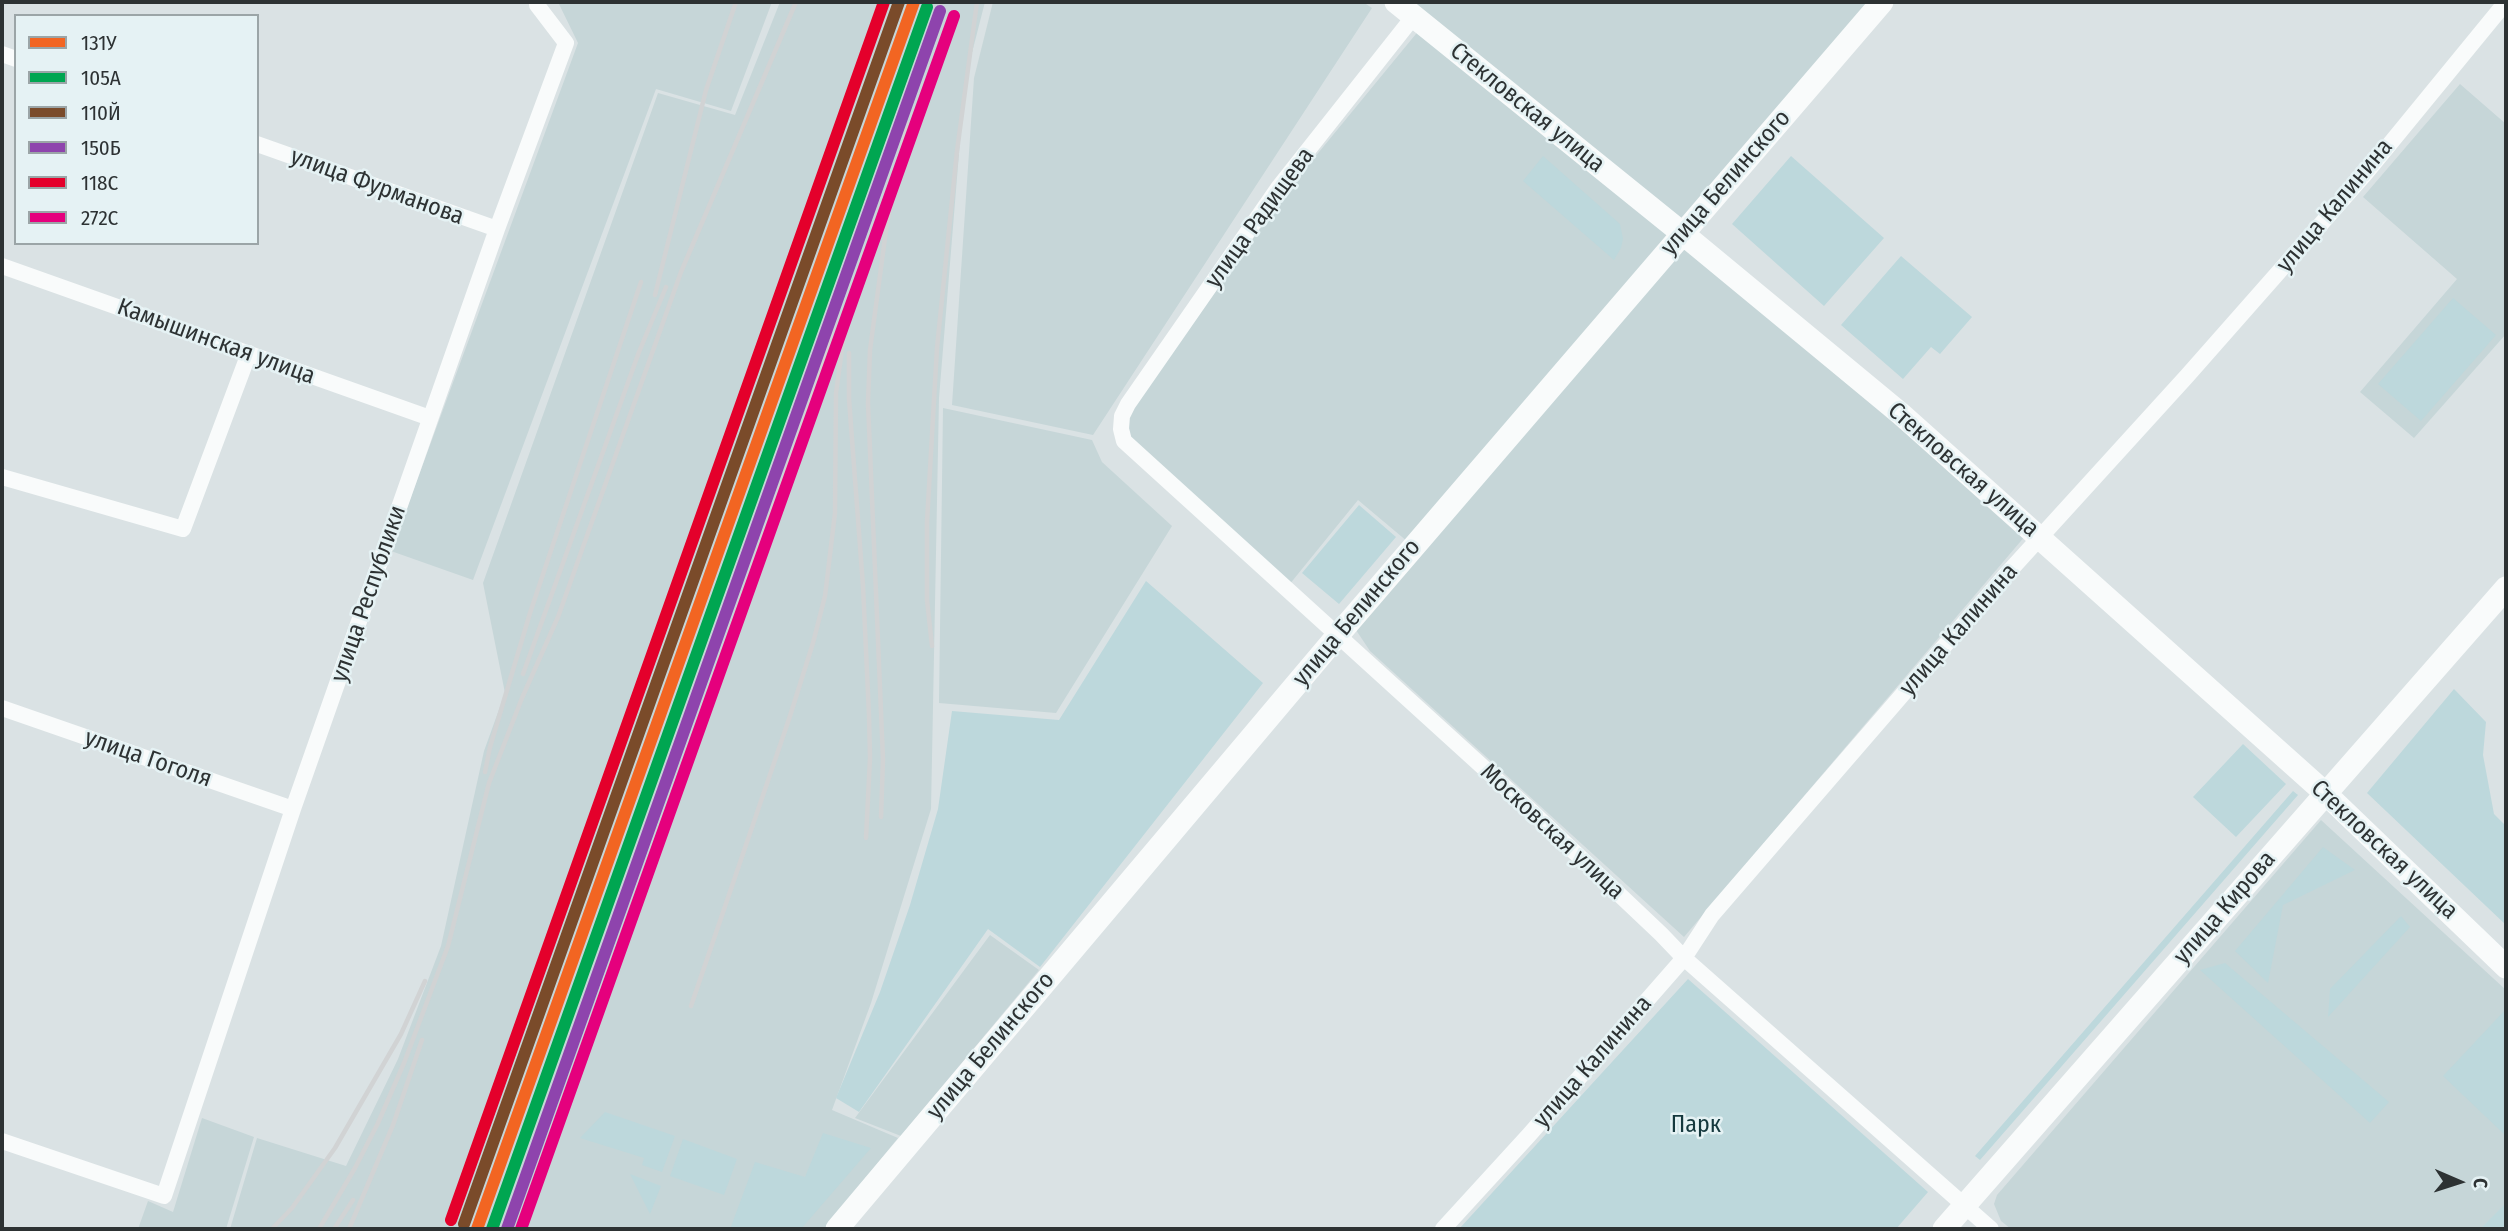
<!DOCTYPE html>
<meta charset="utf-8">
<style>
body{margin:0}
#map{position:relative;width:2508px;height:1231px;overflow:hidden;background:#dae2e4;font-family:"Fira Sans Condensed",sans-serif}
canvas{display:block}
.frame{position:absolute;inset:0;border:4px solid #2d3233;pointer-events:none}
.legend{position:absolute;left:14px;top:14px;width:245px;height:231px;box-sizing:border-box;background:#e5f2f4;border:2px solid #9ba5a7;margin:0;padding:9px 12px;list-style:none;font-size:21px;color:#2d3233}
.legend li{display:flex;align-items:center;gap:14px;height:35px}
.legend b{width:35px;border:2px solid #9ba5a7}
.north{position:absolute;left:2424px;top:1147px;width:70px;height:70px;-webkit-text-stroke:5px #e5f2f4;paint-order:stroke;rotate:93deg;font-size:19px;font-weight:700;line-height:28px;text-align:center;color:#2d3233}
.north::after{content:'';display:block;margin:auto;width:24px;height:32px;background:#2d3233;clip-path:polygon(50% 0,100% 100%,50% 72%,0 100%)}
</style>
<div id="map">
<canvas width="2508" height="1231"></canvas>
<div class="frame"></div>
<ul class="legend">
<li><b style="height:9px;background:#f26522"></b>131У</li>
<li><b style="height:9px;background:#00a651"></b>105А</li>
<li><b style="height:9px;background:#7a4b2a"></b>110Й</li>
<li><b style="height:9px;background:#8e44ad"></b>150Б</li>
<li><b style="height:9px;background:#e4002b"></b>118С</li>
<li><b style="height:9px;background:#e5007d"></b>272С</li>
</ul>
<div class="north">С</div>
</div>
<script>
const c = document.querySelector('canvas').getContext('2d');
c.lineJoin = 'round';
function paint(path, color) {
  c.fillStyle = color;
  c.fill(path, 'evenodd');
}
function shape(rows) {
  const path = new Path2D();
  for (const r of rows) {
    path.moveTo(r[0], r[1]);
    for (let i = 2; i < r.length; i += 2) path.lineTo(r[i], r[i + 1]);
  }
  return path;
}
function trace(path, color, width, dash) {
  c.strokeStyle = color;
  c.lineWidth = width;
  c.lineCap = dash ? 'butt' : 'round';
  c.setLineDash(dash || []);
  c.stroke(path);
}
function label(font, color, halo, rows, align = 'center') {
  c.font = font + ' "Fira Sans Condensed",sans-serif';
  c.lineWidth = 5;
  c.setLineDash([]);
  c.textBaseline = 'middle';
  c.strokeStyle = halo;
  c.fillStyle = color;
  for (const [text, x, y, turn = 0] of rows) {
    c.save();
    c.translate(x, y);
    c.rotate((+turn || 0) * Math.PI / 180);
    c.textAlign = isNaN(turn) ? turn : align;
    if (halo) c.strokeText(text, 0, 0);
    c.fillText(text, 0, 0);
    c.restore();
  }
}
const built = shape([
 [558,2,772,2,731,111,656,89,473,580,391,551,578,43],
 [780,2,985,2,965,80,939,398,931,809,871,1003,832,1110,898,1138,824,1229,230,1229,257,1138,346,1166,398,1059,441,946,484,751,505,693,483,583,658,93,735,115],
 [993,2,1363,2,1372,8,1093,435,952,405,974,78],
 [1407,2,1871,2,1680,225],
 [1420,29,1673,237,1408,542,1358,500,1289,585,1130,437,1128,423,1132,409,1287,191],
 [2460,84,2506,124,2506,334,2414,438,2360,392,2457,279,2363,197],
 [1685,247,2026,535,1684,937,1370,651,1356,630],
 [943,408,1092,440,1102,462,1172,526,1056,713,939,703],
 [2321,820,2506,990,2506,1229,2011,1229,2001,1221,1994,1204,1997,1195],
 [990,935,1039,970,901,1136,855,1118],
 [202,1118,254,1137,226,1229,138,1229,148,1201,173,1212]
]);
const green = shape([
 [1543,156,1620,224,1623,239,1621,248,1614,260,1523,181],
 [1791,156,1884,238,1824,306,1732,224],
 [1901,256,1972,317,1940,354,1931,347,1903,379,1841,325],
 [2453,298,2496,335,2421,421,2378,384],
 [1359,505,1396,537,1339,604,1302,573],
 [1146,581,1263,683,1040,967,988,929,859,1112,836,1098,880,992,910,905,938,809,952,711,1059,720],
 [2454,689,2486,722,2483,755,2494,814,2506,826,2506,925,2367,793],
 [2243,744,2286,784,2236,837,2193,797],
 [2293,791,2298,795,1980,1160,1975,1156],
 [2323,847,2355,870,2283,905,2268,983,2235,951],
 [2401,916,2410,927,2328,1017,2330,989],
 [2225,963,2389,1102,2370,1123,2200,970],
 [1688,979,1928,1192,1896,1229,1459,1229],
 [2506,1009,2506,1136,2443,1076],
 [605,1112,675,1136,662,1172,642,1165,644,1158,580,1138],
 [823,1133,871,1148,801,1229,730,1229,755,1162,805,1177],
 [683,1139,737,1159,724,1195,670,1176],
 [630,1174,661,1186,650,1214],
 [2506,1203,2506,1229,2480,1229]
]);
const street = shape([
 [1414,16,1278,188,1128,404,1122,416,1121,429,1124,441,1529,809,1661,934,1684,958,1991,1229],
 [2,54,16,59],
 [257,144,497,229],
 [2,266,430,418],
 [2,477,183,529,249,353],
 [2,708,293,809],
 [2,1141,164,1196,293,809,497,229,566,43,537,5,537,2],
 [1443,1229,1529,1135,1684,958,1712,915,2004,577,2187,376,2366,173,2506,2]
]);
const secondary = shape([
 [1396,2,1682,233,1901,414,2325,793,2506,967],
 [837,1229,1338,635,1882,2],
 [1944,1229,2506,588]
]);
const rail = shape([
 [655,295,706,90,736,2],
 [849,353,849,399,863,586,869,715,870,758,866,838],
 [932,646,927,600,927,522,937,348,957,151,977,2],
 [523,674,639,352,666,287],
 [485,772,490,747,530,613,641,282],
 [881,817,883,759,868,403,870,350,887,223,907,124],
 [633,908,818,380,854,250,941,2],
 [691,1006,789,719,813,643,825,596,835,513,836,393,848,305],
 [272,1229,292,1208,335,1148,401,1034,425,981],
 [319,1229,355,1168,378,1123,404,1063,448,946,489,783,522,698,558,617,681,272,796,2],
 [334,1229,353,1200],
 [349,1229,393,1125,422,1040]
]);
const rail1 = shape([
 [477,1229,914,2]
]);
const rail2 = shape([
 [492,1229,927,7]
]);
const rail3 = shape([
 [464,1224,899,2]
]);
const rail4 = shape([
 [507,1229,940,11]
]);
const rail5 = shape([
 [451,1220,884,2]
]);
const rail6 = shape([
 [521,1229,954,16]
]);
const streetNames = [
 ["Стекловская улица",1527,108,39],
 ["улица Белинского",1726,183,-49],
 ["улица Фурманова",377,187,20],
 ["улица Калинина",2335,206,-50],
 ["улица Радищева",1260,218,-54],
 ["Камышинская улица",216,342,20],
 ["Стекловская улица",1963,470,41],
 ["улица Республики",369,594,-71],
 ["улица Белинского",1357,613,-50],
 ["улица Калинина",1959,630,-49],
 ["улица Гоголя",148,759,19],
 ["Московская улица",1552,832,43],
 ["Стекловская улица",2384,850,43],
 ["улица Кирова",2225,908,-49],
 ["улица Белинского",991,1046,-50],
 ["улица Калинина",1593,1062,-49]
];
const parkNames = [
 ["Парк",1696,1125]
];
paint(built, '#c6d6d8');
paint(green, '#bdd8dc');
trace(street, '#f9fbfb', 16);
trace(secondary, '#f9fbfb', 23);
trace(rail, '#d1d3d4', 4.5);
trace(rail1, '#f26522', 12);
trace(rail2, '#00a651', 12);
trace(rail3, '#7a4b2a', 12);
trace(rail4, '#8e44ad', 12);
trace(rail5, '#e4002b', 12);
trace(rail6, '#e5007d', 12);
label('24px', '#2d3233', '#e5f2f4', streetNames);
label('24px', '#15393e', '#e5f2f4', parkNames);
</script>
